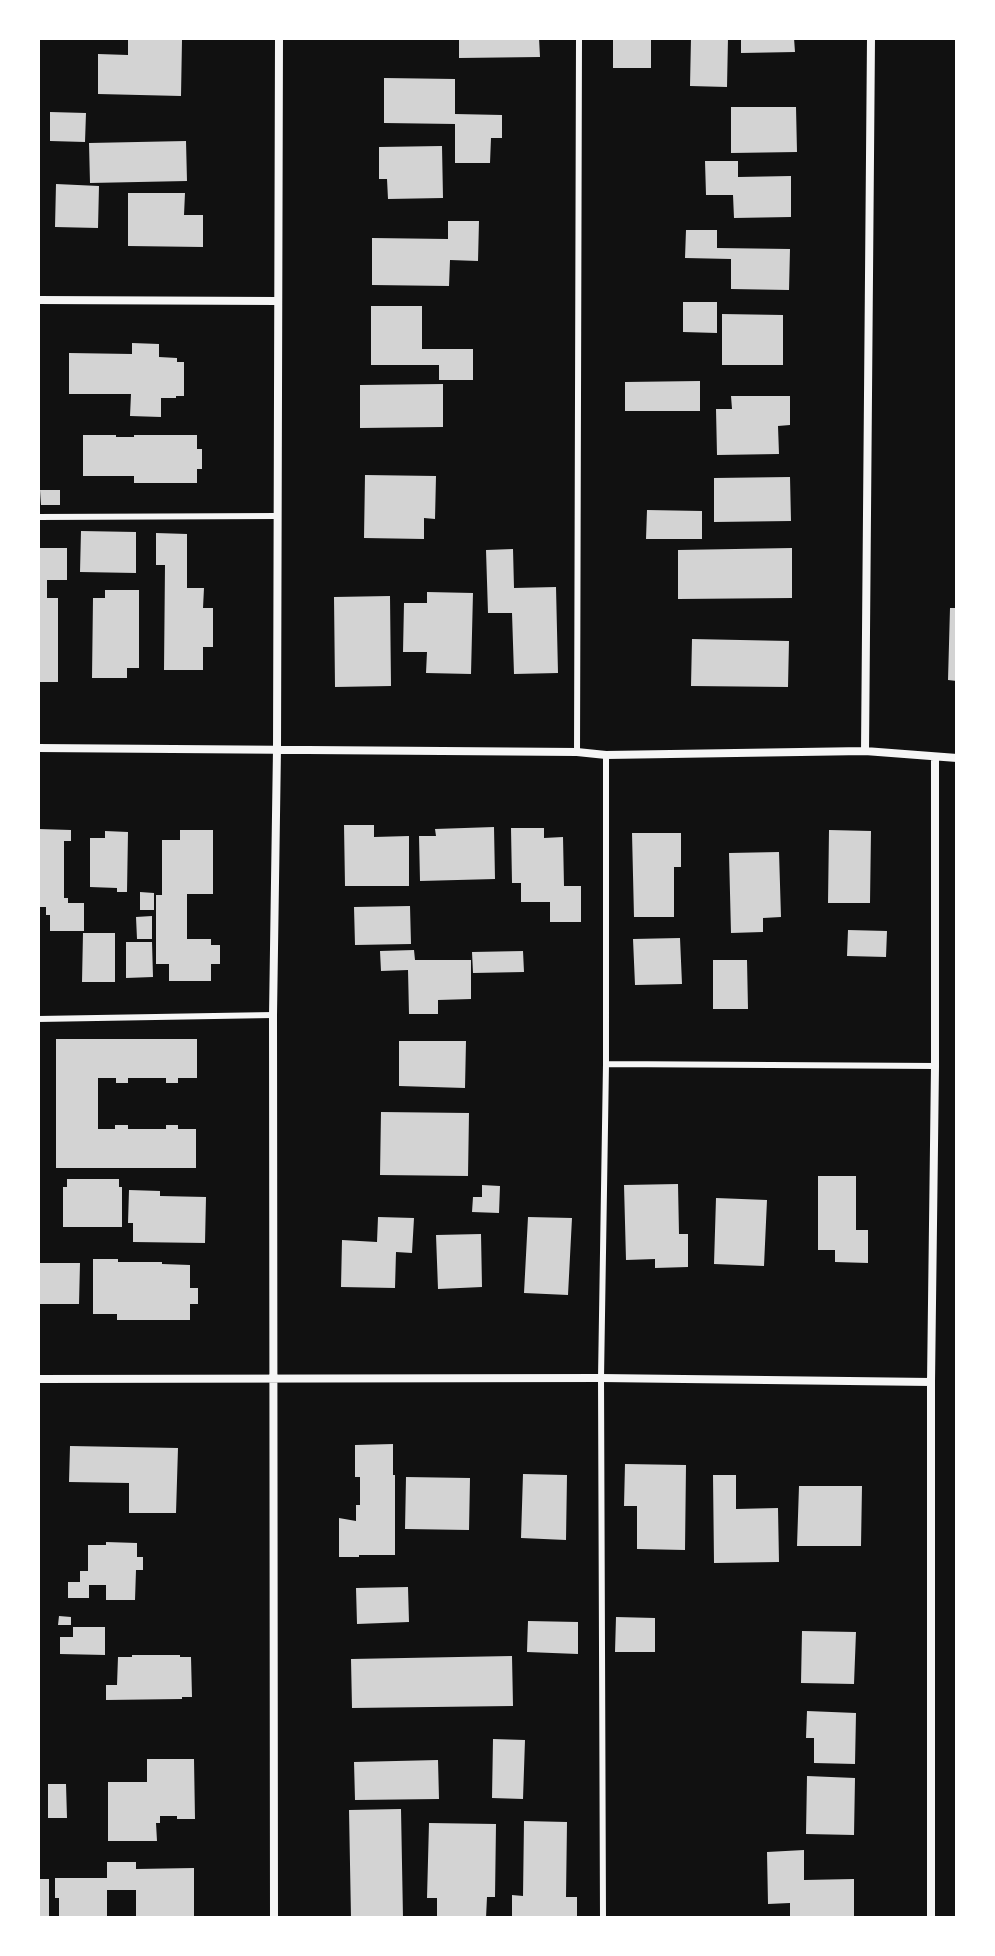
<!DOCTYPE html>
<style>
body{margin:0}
#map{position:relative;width:995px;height:1956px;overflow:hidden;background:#111;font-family:"Roboto Serif",serif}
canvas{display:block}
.frame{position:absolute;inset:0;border:40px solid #fff;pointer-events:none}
</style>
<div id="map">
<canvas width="995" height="1956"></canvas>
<div class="frame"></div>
</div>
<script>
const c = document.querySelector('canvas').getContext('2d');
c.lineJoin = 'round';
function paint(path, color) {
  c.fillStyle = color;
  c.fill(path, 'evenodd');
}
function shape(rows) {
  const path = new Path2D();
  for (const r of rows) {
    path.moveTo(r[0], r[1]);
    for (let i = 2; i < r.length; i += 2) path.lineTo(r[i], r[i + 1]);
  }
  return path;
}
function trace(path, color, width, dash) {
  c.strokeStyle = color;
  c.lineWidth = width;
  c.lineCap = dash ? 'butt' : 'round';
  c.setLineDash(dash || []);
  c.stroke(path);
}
const building = shape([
 [459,38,539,38,540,57,459,58],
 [613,38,651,38,651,68,613,68],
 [691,38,728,38,727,87,690,86],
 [741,38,794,38,795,52,741,53],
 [128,40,182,40,181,96,98,94,98,54,128,55],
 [384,78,455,79,455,114,502,115,502,138,491,138,490,163,455,163,455,124,384,123],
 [731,107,796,107,797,152,731,153],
 [50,112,86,113,85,142,50,141],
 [186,141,187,181,90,183,89,143],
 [442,146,443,198,388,199,387,179,379,179,379,147],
 [705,161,738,161,738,177,791,176,791,217,734,218,733,195,706,195],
 [56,184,99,186,98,228,55,227],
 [128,193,185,193,184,215,203,215,203,247,128,246],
 [448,221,479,221,478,261,450,260,449,286,372,285,372,238,448,239],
 [686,230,717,230,717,248,790,249,789,290,731,289,731,259,685,258],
 [683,302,717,302,717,333,683,332],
 [371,306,422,306,422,349,473,349,473,380,439,380,439,365,371,365],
 [722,314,783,315,783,365,722,365],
 [132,343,159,344,159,357,177,358,177,362,184,362,184,396,176,396,176,398,161,398,161,417,130,416,131,394,69,394,69,353,132,354],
 [700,381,700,411,625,411,625,382],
 [443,384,443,427,360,428,360,385],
 [731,396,790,396,790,425,778,426,779,454,717,455,716,409,732,409],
 [83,435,116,435,116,437,134,437,134,435,197,435,197,449,202,449,202,469,197,469,197,483,134,483,134,476,83,476],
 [365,475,436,476,435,519,424,518,424,539,364,538],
 [790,477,791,521,714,522,714,478],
 [40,490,60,490,60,505,41,505],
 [647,510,702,511,702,539,646,539],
 [81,531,136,532,136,573,80,572],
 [156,533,187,534,187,588,204,588,203,608,213,608,213,647,203,647,203,670,164,670,165,565,156,565],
 [38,548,67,548,67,580,47,580,47,598,58,598,58,682,38,682],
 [792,548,792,598,678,599,678,550],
 [513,549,514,588,556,587,558,673,514,674,512,613,488,613,486,550],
 [105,590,139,590,139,668,127,668,127,678,92,678,93,598,105,598],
 [427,592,473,593,471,674,426,673,427,652,403,652,404,603,427,603],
 [390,596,391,686,335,687,334,597],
 [950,608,957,608,957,681,948,680],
 [692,639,789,641,788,687,691,686],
 [344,825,374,825,374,837,409,836,409,886,345,886],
 [494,827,495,879,420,881,419,836,436,836,435,829],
 [511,828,544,828,544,838,563,837,564,886,581,886,581,922,550,922,550,902,521,902,521,883,512,883],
 [38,829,71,830,71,841,64,841,64,898,68,898,68,903,84,903,84,931,50,931,50,915,46,915,46,907,38,907],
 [180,830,213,830,213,894,187,894,187,939,211,939,211,945,220,945,220,964,211,964,211,981,169,981,169,964,156,964,156,895,162,895,162,840,180,840],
 [829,830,871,831,870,903,828,903],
 [105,831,128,832,127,892,117,892,117,888,90,887,90,838,105,838],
 [632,833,681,833,681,867,674,867,674,917,634,917],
 [779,852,781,917,763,918,763,932,731,933,729,853],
 [140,892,154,893,154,910,140,910],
 [410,906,411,944,355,945,354,907],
 [152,916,152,939,137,939,136,917],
 [848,930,887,931,886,957,847,956],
 [83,933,115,933,115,982,82,982],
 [680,938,682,984,635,985,633,939],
 [126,942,152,942,153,977,126,978],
 [414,950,415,960,471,960,471,999,438,1000,438,1014,409,1014,408,970,381,971,380,951],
 [523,951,524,972,473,973,472,952],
 [713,960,747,960,748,1009,713,1009],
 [56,1039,197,1039,197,1078,178,1078,178,1083,166,1083,166,1078,128,1078,128,1083,116,1083,116,1078,98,1078,98,1129,115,1129,115,1125,128,1125,128,1129,166,1129,166,1125,178,1125,178,1129,196,1129,196,1168,56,1168],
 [399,1041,466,1041,465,1088,399,1086],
 [381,1112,469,1113,468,1176,380,1175],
 [818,1176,856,1176,856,1230,868,1230,868,1263,835,1262,835,1250,818,1250],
 [67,1179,119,1179,119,1187,122,1187,122,1227,63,1227,63,1187,67,1187],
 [678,1184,679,1234,688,1234,688,1267,655,1268,655,1259,626,1260,624,1185],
 [482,1185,500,1186,499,1213,472,1212,473,1197,482,1197],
 [129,1190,160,1191,160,1196,206,1197,205,1243,133,1242,133,1223,128,1223],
 [716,1198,767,1200,764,1266,714,1264],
 [378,1217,414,1218,412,1253,396,1252,395,1288,341,1287,342,1240,377,1242],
 [528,1217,572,1218,568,1295,524,1293],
 [481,1234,482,1287,438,1289,436,1235],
 [93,1259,118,1259,118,1262,162,1262,162,1264,190,1265,190,1288,198,1288,198,1304,190,1304,190,1320,117,1320,117,1314,93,1314],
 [38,1263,80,1263,79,1304,38,1304],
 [393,1444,393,1475,395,1475,395,1555,359,1555,359,1557,339,1557,339,1518,356,1521,356,1505,360,1505,360,1477,355,1477,355,1445],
 [70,1446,178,1448,176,1513,129,1513,129,1483,69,1482],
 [625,1464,686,1465,685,1550,637,1549,637,1506,624,1506],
 [523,1474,567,1475,566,1540,521,1538],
 [713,1475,736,1475,736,1509,778,1508,779,1562,714,1563],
 [406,1477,470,1478,469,1530,405,1529],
 [799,1486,862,1486,861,1546,797,1546],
 [106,1542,137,1543,137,1557,143,1557,143,1570,136,1570,135,1600,106,1600,106,1585,89,1585,89,1598,68,1598,68,1582,80,1582,80,1571,88,1571,88,1545,106,1545],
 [408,1587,409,1622,357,1624,356,1588],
 [59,1616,71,1617,71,1625,58,1625],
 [616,1617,655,1618,655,1652,615,1652],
 [528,1621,578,1622,578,1654,527,1652],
 [73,1627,105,1627,105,1655,60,1654,60,1637,73,1637],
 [802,1631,856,1632,854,1684,801,1683],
 [132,1655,180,1655,180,1657,191,1657,192,1697,182,1697,182,1699,106,1700,106,1685,117,1685,118,1657,132,1657],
 [512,1656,513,1706,352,1708,351,1659],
 [807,1711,856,1713,855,1764,814,1763,814,1738,806,1738],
 [493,1739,525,1740,523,1799,492,1798],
 [147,1759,194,1759,195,1819,177,1819,177,1816,160,1816,160,1823,156,1823,157,1841,108,1841,108,1782,147,1782],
 [438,1760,439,1799,355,1800,354,1762],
 [807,1776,855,1778,854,1835,806,1834],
 [48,1784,66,1784,67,1818,48,1818],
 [401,1809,403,1918,351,1918,349,1810],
 [524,1821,567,1822,566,1897,577,1897,577,1918,512,1918,512,1895,523,1896],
 [429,1823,496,1824,495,1897,487,1897,486,1918,437,1918,437,1898,427,1898],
 [804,1850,804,1880,854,1879,854,1918,790,1918,790,1903,768,1904,767,1852],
 [107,1862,136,1862,136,1869,194,1868,194,1918,136,1918,136,1890,107,1890,107,1918,59,1918,59,1898,55,1898,55,1878,107,1878],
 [38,1879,49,1879,49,1918,38,1918]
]);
const service = shape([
 [38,517,277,516],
 [577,752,579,38],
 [38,1019,273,1015],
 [606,1064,935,1066],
 [603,1918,601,1378,606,1064,606,755]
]);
const minor = shape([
 [38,300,277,301],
 [38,748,577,752,606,755,865,751,957,758],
 [865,751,871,38],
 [38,1379,601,1378,931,1382],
 [274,1918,273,1015,277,749,279,38],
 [931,1918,931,1382,935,1066,935,758]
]);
paint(building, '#d3d3d3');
trace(service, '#f5f5f5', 6);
trace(minor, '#f5f5f5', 8);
</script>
